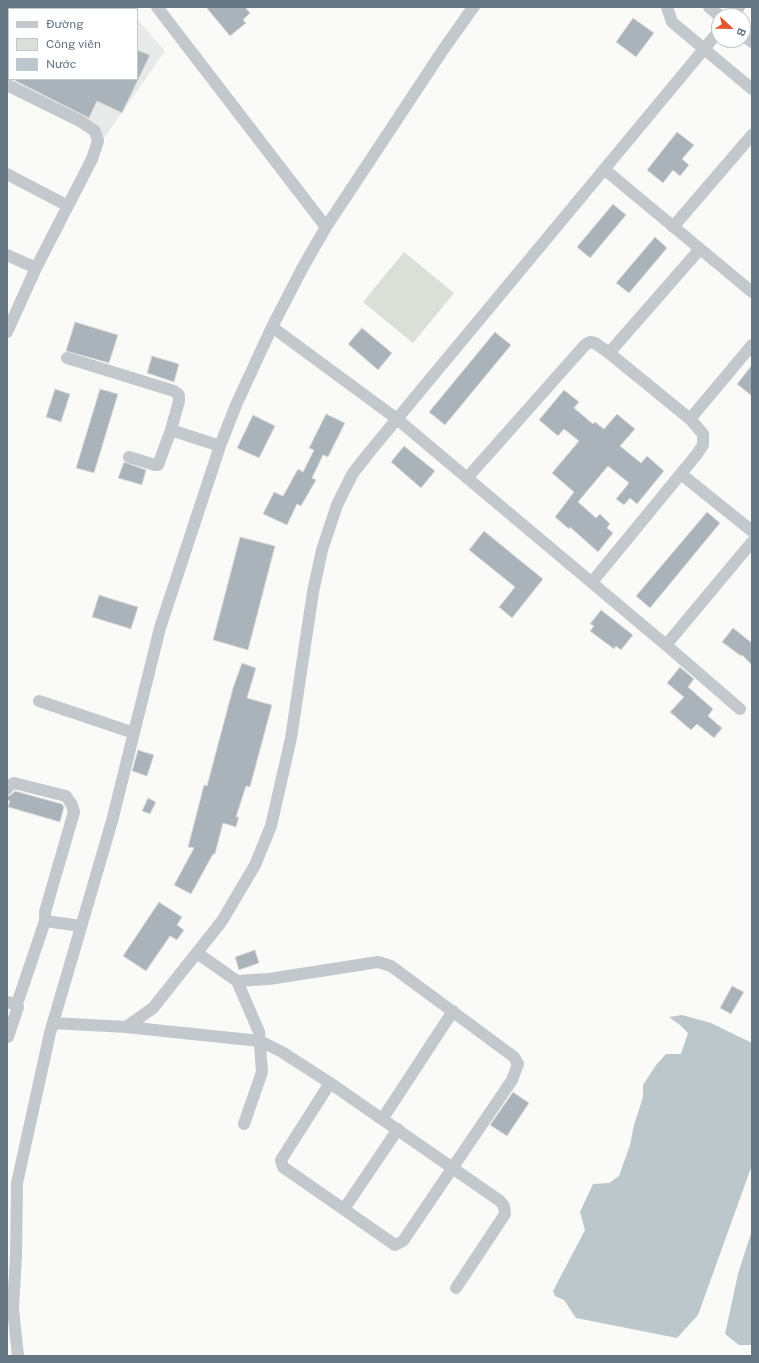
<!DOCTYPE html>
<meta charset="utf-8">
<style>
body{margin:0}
#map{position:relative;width:759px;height:1363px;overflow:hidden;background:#fafaf8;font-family:"Public Sans",sans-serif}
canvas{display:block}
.frame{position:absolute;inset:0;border:8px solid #657683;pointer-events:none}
.legend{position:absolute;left:8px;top:8px;width:130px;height:72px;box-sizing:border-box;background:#fff;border:1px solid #c1c8cd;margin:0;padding:5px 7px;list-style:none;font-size:12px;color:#657683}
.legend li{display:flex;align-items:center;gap:8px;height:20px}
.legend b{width:20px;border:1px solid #c1c8cd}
.north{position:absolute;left:711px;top:8px;width:40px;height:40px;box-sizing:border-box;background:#fff;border:1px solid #c1c8cd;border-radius:50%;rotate:112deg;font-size:11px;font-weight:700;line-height:16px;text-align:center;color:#657683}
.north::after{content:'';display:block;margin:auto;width:14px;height:18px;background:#e4572e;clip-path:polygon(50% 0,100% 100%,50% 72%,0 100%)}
</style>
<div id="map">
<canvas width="759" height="1363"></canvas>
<div class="frame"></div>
<ul class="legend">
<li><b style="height:5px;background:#c3c8cc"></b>Đường</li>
<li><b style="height:11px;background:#dadfd7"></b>Công viên</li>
<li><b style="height:11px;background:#bbc7cb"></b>Nước</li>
</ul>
<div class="north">B</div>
</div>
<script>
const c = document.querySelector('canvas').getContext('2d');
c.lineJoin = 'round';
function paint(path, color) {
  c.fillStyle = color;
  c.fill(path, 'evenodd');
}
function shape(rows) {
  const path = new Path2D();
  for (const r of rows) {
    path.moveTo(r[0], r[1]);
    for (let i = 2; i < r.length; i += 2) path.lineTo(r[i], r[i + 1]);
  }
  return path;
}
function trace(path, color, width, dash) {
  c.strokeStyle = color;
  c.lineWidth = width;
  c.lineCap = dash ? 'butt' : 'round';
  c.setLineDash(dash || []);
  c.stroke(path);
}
const built = shape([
 [7,7,127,7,129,9,9,9,9,79,137,79,137,19,165,51,102,141,7,80]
]);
const green = shape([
 [404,252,454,293,413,343,363,302]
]);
const water = shape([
 [682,1015,711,1023,752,1043,752,1165,698,1315,677,1338,576,1318,564,1300,555,1296,553,1291,585,1230,580,1212,593,1184,609,1183,619,1176,630,1145,634,1125,643,1097,643,1085,656,1065,666,1054,681,1054,688,1033,680,1025,669,1017],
 [752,1230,752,1345,739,1345,725,1334,738,1274]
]);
const building = shape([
 [206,7,245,7,250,13,243,20,246,23,230,36,206,7],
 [633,18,654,33,636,57,616,42,633,18],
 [137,50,150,55,122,113,97,101,89,118,12,79,137,79,137,50],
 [677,132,694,145,682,159,689,165,680,176,673,170,663,183,647,170,677,132],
 [613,204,626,215,590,258,577,247,613,204],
 [655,237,667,248,629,293,616,283,655,237],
 [75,322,118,335,109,363,66,351,75,322],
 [362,328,392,353,378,370,348,344,362,328],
 [495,332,511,345,445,425,429,412,495,332],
 [152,356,179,364,174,382,147,373,152,356],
 [752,365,752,396,737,384,752,365],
 [55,389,70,394,61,422,46,417,55,389],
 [100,389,118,394,94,473,76,468,100,389],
 [564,390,579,402,574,408,593,424,595,422,604,429,617,414,635,429,620,446,641,463,647,456,664,471,637,504,630,498,624,505,616,499,629,483,608,466,578,502,596,518,600,514,610,524,607,528,613,533,598,552,570,527,569,529,555,517,574,492,552,473,579,441,564,429,558,436,539,420,564,390],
 [326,414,345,423,328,457,323,455,312,478,316,480,301,506,297,504,287,525,263,514,274,492,283,496,298,469,303,472,314,450,309,448,326,414],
 [253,415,275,426,259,458,237,448,253,415],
 [404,446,435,471,421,488,391,462,404,446],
 [124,462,146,470,142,485,118,478,124,462],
 [707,512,720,523,650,608,636,596,707,512],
 [484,531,543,579,512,618,499,607,515,587,469,550,484,531],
 [240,537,275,546,248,650,213,640,240,537],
 [99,595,138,607,131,629,92,617,99,595],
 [601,610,633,635,621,650,616,646,614,649,590,631,594,626,590,624,601,610],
 [733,628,752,643,752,665,742,655,741,656,722,642,733,628],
 [242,663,256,668,247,698,272,705,250,787,246,786,236,817,239,817,236,827,223,823,215,854,213,854,191,894,174,885,194,848,188,847,204,785,207,786,233,688,242,663],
 [680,667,694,679,688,687,713,709,708,716,722,728,714,738,697,724,691,730,670,712,684,697,667,683,680,667],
 [138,750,154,755,147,776,132,771,138,750],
 [15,791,62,804,64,807,60,822,8,807,10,801,7,800,7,796,11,795,15,791],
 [148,798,156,802,150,814,142,811,148,798],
 [159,902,182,917,177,925,184,930,177,940,170,936,146,971,123,956,159,902],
 [255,950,259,963,239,970,235,957,255,950],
 [732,986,744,992,731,1014,720,1008,732,986],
 [513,1092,529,1103,507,1136,490,1125,513,1092]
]);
const minor = shape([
 [157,7,326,227],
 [667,7,672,22,752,89],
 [709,7,720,16],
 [732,16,739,7],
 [743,35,752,42],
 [7,85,80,121,95,131,98,141,92,159,36,268,7,332],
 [604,169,752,292],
 [7,174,68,206],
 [673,227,752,135],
 [7,255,36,268],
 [272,327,397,419,666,645,740,709],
 [609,353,690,419],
 [67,358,174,391,179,395,179,401,171,430,158,465,155,465,129,457],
 [171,430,220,446],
 [681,474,752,531],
 [467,478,585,345,590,342,595,343,609,353,700,249],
 [592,582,697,454,703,445,703,434,690,419,752,345],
 [666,645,752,542],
 [39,701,134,733],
 [7,789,7,787,14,783,66,796,72,805,74,812,45,912,45,921,19,998,17,1002,14,1004,7,1002],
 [45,921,81,926],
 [197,953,237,981,269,979,378,962,391,966,514,1057,518,1064,512,1080,403,1241,395,1245,283,1167,281,1160,330,1083],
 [237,981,259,1032,262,1072,244,1124],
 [53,1023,126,1027,260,1041,282,1052,330,1083,500,1201,504,1206,505,1214,456,1288],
 [126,1027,153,1008,222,921,255,865,271,826,291,738,313,592,322,550,337,505,353,473,372,449,719,31],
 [8,1037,18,1007,17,1002],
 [383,1118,453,1011],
 [344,1209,398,1129],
 [18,1356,13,1309,16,1255,17,1183,50,1033,112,821,160,628,220,446,236,405,272,327,303,267,326,227,443,50,469,13,474,7]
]);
paint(built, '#e8e9e9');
paint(green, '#dadfd7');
paint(water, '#bbc7cb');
paint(building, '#aab3b9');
trace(building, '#dcdcda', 1);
trace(minor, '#c3c8cc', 12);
</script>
